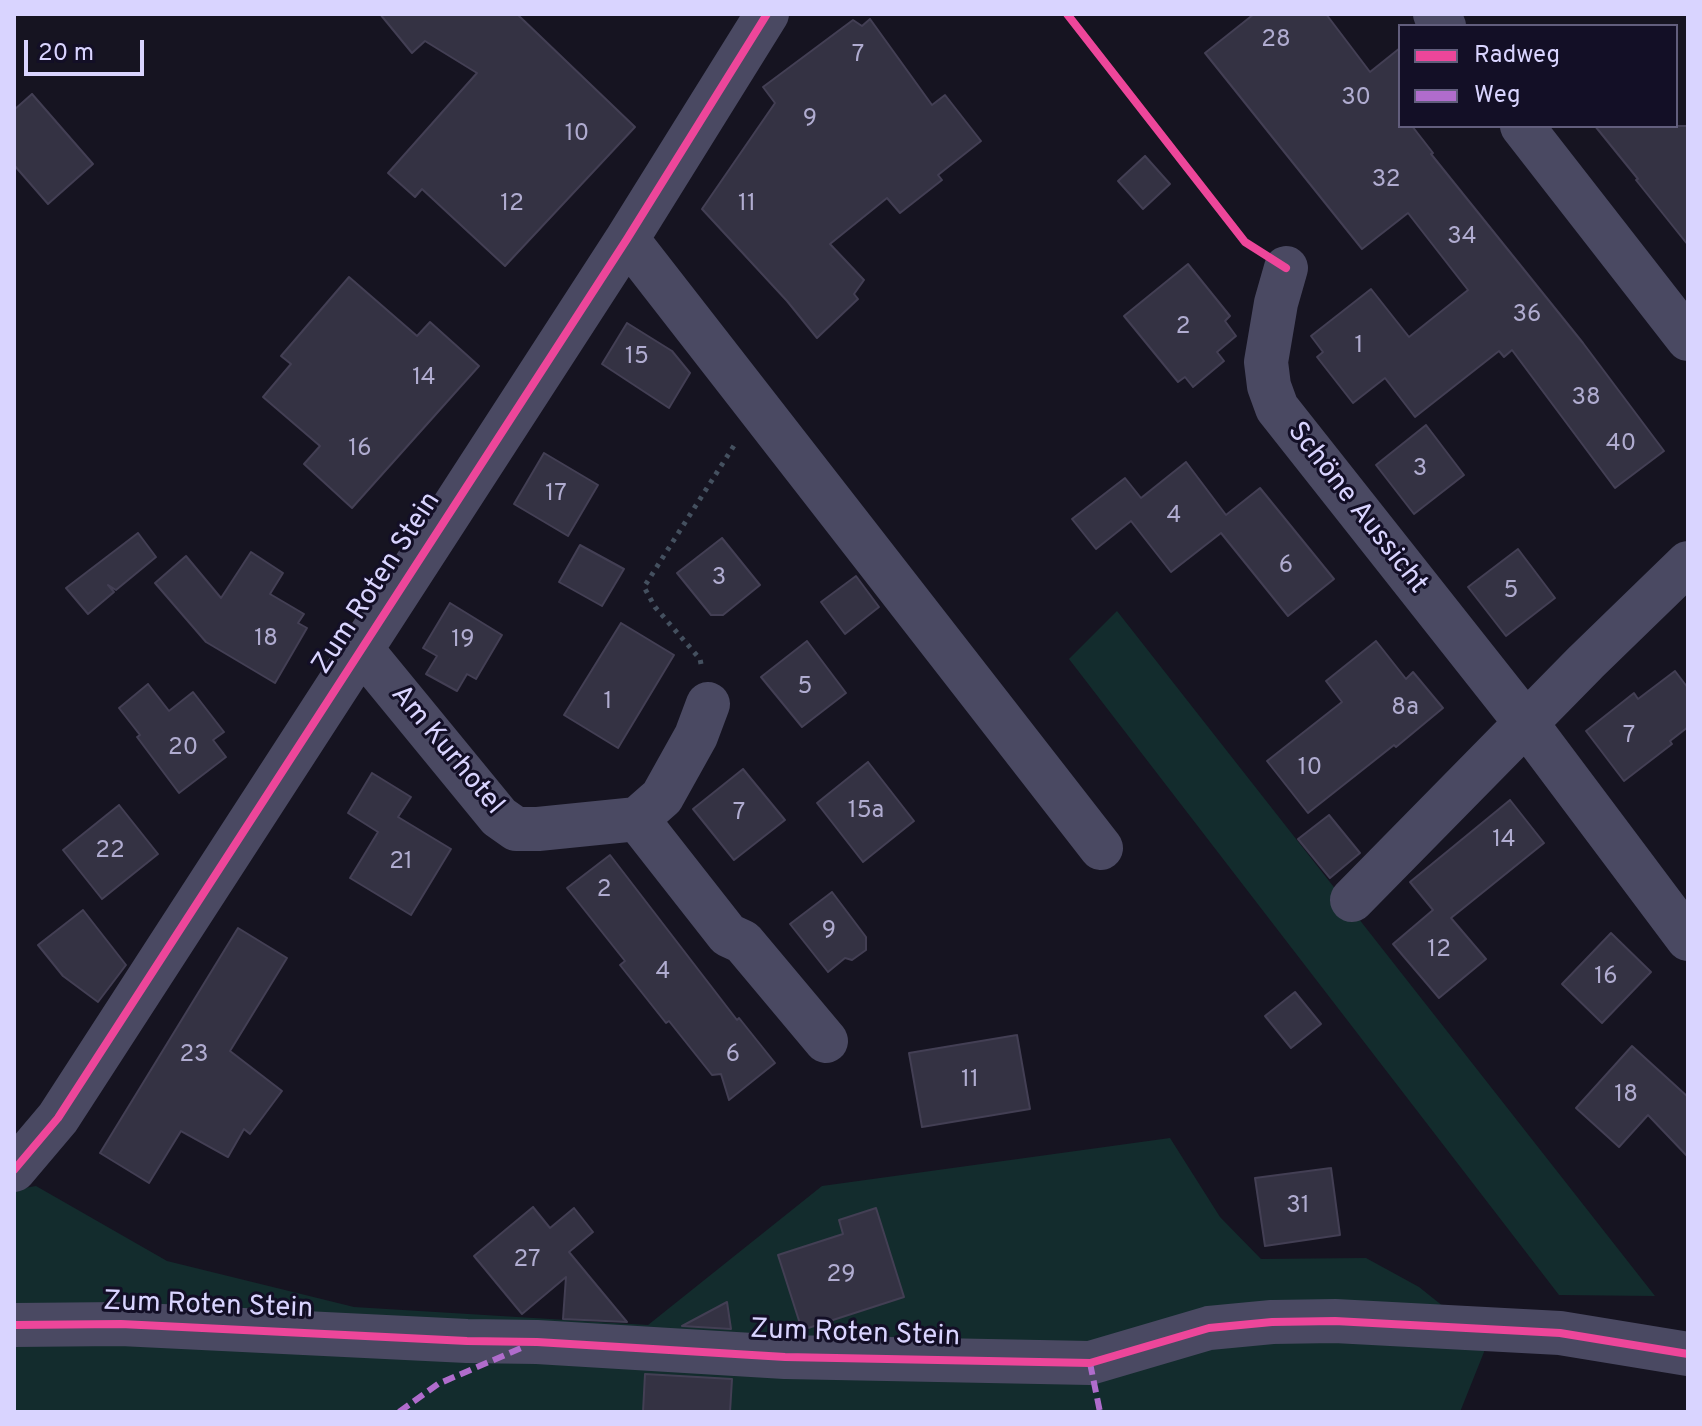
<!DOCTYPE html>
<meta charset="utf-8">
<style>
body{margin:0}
#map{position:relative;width:1702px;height:1426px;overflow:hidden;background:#161421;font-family:Overpass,sans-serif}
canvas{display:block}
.frame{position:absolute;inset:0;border:16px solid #d9d4ff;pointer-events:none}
.legend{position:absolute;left:1398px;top:24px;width:280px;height:104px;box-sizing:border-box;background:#130f26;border:2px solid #625e7d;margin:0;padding:10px 14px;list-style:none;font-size:24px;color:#d9d4ff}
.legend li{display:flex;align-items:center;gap:16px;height:40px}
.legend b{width:40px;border:2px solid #625e7d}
.scale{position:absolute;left:24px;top:40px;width:120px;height:36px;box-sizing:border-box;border:4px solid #d9d4ff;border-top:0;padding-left:10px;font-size:24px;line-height:28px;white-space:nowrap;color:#d9d4ff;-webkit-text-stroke:6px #130f26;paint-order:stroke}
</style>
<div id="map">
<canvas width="1702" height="1426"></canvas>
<div class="frame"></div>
<ul class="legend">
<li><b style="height:10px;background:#ed469a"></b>Radweg</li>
<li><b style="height:10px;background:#b06ccc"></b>Weg</li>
</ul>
<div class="scale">20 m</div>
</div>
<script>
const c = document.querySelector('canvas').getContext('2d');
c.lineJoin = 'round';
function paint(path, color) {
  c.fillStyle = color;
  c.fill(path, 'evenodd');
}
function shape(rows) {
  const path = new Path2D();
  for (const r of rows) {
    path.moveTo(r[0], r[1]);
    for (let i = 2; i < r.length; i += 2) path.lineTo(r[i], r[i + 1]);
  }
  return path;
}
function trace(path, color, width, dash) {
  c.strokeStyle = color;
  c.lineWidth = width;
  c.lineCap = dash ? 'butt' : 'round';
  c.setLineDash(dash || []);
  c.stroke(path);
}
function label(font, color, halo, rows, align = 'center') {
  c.font = font + ' Overpass,sans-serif';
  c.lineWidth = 6;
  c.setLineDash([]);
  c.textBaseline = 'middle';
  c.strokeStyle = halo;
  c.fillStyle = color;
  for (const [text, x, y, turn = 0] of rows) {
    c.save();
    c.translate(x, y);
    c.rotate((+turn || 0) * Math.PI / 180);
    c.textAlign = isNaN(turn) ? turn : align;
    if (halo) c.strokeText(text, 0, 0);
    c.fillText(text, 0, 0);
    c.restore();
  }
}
const green = shape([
 [1117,611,1655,1296,1559,1295,1069,659],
 [1170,1138,1220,1217,1261,1259,1366,1258,1419,1287,1488,1342,1460,1412,14,1412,14,1190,36,1186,167,1261,354,1307,648,1325,822,1186]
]);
const building = shape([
 [380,14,517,14,635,127,505,266,422,189,415,197,388,173,477,73,425,41,412,53,380,14],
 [1254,14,1326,14,1370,72,1400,48,1400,126,1412,126,1433,153,1431,154,1583,343,1664,451,1615,488,1512,350,1504,357,1499,351,1415,417,1385,378,1353,403,1317,357,1323,352,1311,336,1371,289,1409,337,1468,290,1408,213,1362,249,1205,53,1254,14],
 [870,19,932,105,945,95,981,141,938,175,942,180,900,213,887,198,830,244,864,280,854,294,858,299,817,338,787,301,702,209,775,103,763,87,853,20,862,26,870,19],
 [32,94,93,164,48,204,14,165,14,110,32,94],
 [1595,126,1688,126,1688,245,1636,180,1638,179,1595,126],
 [1145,156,1170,184,1143,209,1118,181,1145,156],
 [1188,264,1230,316,1225,321,1236,336,1217,352,1224,361,1193,387,1185,377,1178,382,1124,316,1188,264],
 [349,277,417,336,430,322,479,366,352,508,304,464,320,446,263,397,291,364,281,356,349,277],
 [627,323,672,351,690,373,669,408,602,364,627,323],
 [1426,425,1464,475,1414,514,1376,465,1426,425],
 [544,453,598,485,568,536,514,504,544,453],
 [1186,462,1226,515,1260,488,1334,579,1288,616,1221,533,1171,572,1131,521,1096,549,1072,519,1125,478,1141,498,1186,462],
 [138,533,156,557,116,590,108,585,114,592,88,614,66,588,138,533],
 [722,538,760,585,723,615,711,615,677,573,722,538],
 [580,545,624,569,602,606,559,582,580,545],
 [1518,549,1555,598,1506,636,1468,587,1518,549],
 [251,552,283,573,270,594,304,614,298,623,307,628,275,683,206,642,155,583,186,556,221,598,251,552],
 [856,576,879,607,845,634,821,602,856,576],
 [450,603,502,635,476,679,467,674,457,691,426,674,437,656,423,648,450,603],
 [621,623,674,655,618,748,564,715,621,623],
 [807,641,846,693,802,727,761,677,807,641],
 [1376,641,1406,679,1413,672,1443,708,1396,747,1394,745,1308,813,1267,761,1342,702,1326,681,1376,641],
 [1675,671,1688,688,1688,727,1670,741,1672,744,1624,781,1586,731,1634,693,1638,699,1675,671],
 [148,684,169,711,193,692,224,732,213,740,226,757,179,793,137,737,140,735,119,708,148,684],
 [868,762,914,821,863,862,817,803,868,762],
 [743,769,785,820,734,860,693,809,743,769],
 [372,773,411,797,398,817,451,849,411,915,350,878,378,832,348,813,372,773],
 [1510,800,1544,843,1451,918,1486,959,1439,998,1393,944,1433,910,1410,882,1510,800],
 [119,805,158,854,102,899,63,850,119,805],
 [1329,815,1360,853,1330,878,1298,839,1329,815],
 [610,855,737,1020,739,1018,775,1063,729,1100,721,1074,712,1075,669,1021,666,1023,620,965,625,961,567,888,610,855],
 [832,892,866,937,866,950,852,960,845,958,828,972,790,924,832,892],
 [83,910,126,965,98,1002,63,976,38,945,83,910],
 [238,928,287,958,230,1051,282,1091,250,1134,244,1129,228,1157,181,1131,149,1183,100,1153,238,928],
 [1611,933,1651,972,1602,1023,1562,984,1611,933],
 [1295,992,1321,1024,1291,1048,1265,1016,1295,992],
 [1017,1035,1030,1109,922,1127,909,1053,1017,1035],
 [1632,1046,1688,1097,1688,1157,1648,1115,1619,1147,1576,1108,1632,1046],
 [1331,1168,1340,1235,1265,1246,1255,1178,1331,1168],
 [533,1207,550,1228,574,1208,593,1232,569,1252,627,1322,563,1319,566,1277,522,1314,474,1256,533,1207],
 [876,1208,904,1297,802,1330,778,1255,843,1234,839,1220,876,1208],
 [727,1302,731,1329,682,1326,727,1302],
 [645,1374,732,1379,730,1412,643,1412,645,1374]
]);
const path = shape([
 [701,664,700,659,655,607,644,587,735,444]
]);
const minor = shape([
 [1435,14,1444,26],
 [1522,126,1688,339],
 [627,239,1101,848],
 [1286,268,1276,303,1266,362,1269,386,1277,408,1526,723,1688,939],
 [362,650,499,817,516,829,538,829,637,819,662,797,696,736,708,704],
 [637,819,728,935,743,942,826,1041],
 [1352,900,1586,662,1688,563],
 [14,1170,58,1118,627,239,767,14],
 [14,1325,121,1324,467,1341,537,1342,785,1357,1090,1363,1209,1328,1272,1322,1335,1321,1560,1333,1688,1354]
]);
const quiet = shape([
 [1090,1363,1100,1412],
 [399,1412,438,1384,526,1346]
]);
const cycleway = shape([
 [1067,14,1245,242,1286,268],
 [14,1170,58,1118,627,239,767,14],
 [14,1325,121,1324,467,1341,537,1342,785,1357,1090,1363,1209,1328,1272,1322,1335,1321,1560,1333,1688,1354]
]);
const numberNames = [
 ["28",1276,41],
 ["7",858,56],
 ["30",1356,99],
 ["9",810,120],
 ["10",577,135],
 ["32",1386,181],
 ["12",512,205],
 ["11",747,205],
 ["34",1462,238],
 ["36",1527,316],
 ["2",1183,328],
 ["1",1359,347],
 ["15",637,358],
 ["14",424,379],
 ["38",1586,399],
 ["40",1621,445],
 ["16",360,450],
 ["3",1420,470],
 ["17",556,495],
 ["4",1174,517],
 ["6",1286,567],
 ["3",719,579],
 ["5",1511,592],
 ["18",266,640],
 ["19",463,641],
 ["5",805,688],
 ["1",608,703],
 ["8a",1405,709],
 ["7",1629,737],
 ["20",183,749],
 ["10",1310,769],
 ["15a",866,812],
 ["7",739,814],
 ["14",1504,841],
 ["22",110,852],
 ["21",401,863],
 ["2",604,891],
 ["9",829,932],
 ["12",1439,951],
 ["4",663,973],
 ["16",1606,978],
 ["23",194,1056],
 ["6",733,1056],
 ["11",970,1081],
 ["18",1626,1096],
 ["31",1298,1207],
 ["27",527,1261],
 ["29",841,1276]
];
const streetNames = [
 ["Schöne Aussicht",1356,509,52],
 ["Zum Roten Stein",378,584,-57],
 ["Am Kurhotel",446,751,50],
 ["Zum Roten Stein",208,1307,2],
 ["Zum Roten Stein",855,1335,2]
];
paint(green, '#132c2d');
paint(building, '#343243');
trace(building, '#433f54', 2);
trace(path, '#44505f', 5, [4, 6]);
trace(minor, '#4a4962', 44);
trace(quiet, '#b06ccc', 6, [12, 6]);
trace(cycleway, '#ed469a', 8);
label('24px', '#b0acd0', null, numberNames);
label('28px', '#d9d4ff', '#130f26', streetNames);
</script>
